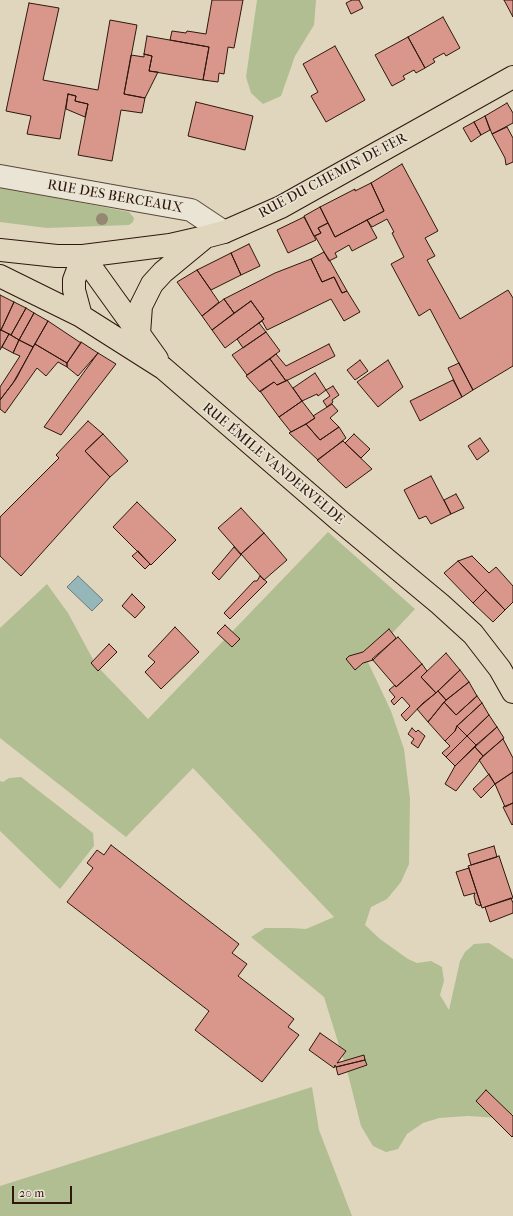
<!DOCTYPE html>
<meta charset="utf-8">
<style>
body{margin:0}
#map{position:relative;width:513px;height:1216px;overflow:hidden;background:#dfd6bd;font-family:"IM FELL French Canon",serif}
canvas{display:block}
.scale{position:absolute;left:12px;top:1186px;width:60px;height:18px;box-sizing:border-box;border:2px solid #2f170e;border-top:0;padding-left:5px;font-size:12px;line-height:14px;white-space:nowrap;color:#2f170e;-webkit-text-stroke:3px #eae4d4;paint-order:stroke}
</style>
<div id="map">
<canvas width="513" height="1216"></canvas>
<div class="scale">20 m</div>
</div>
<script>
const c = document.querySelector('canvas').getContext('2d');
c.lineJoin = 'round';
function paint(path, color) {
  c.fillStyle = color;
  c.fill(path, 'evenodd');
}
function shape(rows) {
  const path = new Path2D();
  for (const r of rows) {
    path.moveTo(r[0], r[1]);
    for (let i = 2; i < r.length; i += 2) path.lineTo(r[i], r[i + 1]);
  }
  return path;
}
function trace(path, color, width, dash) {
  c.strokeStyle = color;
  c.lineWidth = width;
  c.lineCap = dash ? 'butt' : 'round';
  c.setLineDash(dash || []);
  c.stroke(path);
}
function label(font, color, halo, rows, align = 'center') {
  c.font = font + ' "IM FELL French Canon",serif';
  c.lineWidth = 3;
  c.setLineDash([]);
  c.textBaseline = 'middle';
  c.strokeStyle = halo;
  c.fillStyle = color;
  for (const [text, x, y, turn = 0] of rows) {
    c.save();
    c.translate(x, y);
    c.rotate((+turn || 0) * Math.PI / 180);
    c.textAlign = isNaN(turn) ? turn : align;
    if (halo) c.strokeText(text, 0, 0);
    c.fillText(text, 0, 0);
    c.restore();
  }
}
const green = shape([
 [257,0,316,0,314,25,295,56,281,96,263,104,251,93,246,77],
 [0,187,129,212,134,218,133,222,129,225,47,228,0,222],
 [328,532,415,609,367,660,391,711,404,749,410,799,409,864,401,882,387,899,371,907,365,925,380,939,408,959,417,963,431,961,442,967,444,981,440,995,449,1010,460,961,465,952,474,944,489,943,513,959,513,1114,499,1118,468,1116,439,1118,423,1123,407,1134,398,1149,386,1152,373,1146,361,1126,348,1074,324,997,251,937,265,928,290,928,306,929,334,917,193,768,126,837,0,738,0,628,47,584,68,613,96,665,148,719],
 [21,777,93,833,94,846,60,889,0,831,0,781,3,782,9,778],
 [312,1087,319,1130,352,1216,0,1216,0,1186]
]);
const water = shape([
 [78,576,103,600,92,611,67,587,78,576]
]);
const building = shape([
 [212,0,243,0,234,48,228,47,224,74,219,73,218,82,203,80,209,47,170,40,172,31,186,33,187,31,206,34,212,0],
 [352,0,359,0,363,8,351,14,346,3,352,0],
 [504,0,513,0,513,17,504,0],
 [29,3,59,8,43,80,98,90,110,20,137,25,124,94,145,98,142,113,121,110,112,161,78,155,88,104,75,101,76,96,68,94,60,139,27,134,31,116,6,111,29,3],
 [443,17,460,48,446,56,444,53,433,59,435,62,425,68,408,37,443,17],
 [147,36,209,47,203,80,149,71,152,56,144,54,147,36],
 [408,37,425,68,416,73,414,70,403,76,405,79,392,86,375,55,408,37],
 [335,46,365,100,326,122,311,96,318,92,303,64,335,46],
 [144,54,152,56,149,71,158,72,145,98,124,94,131,55,144,57,144,54],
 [68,94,76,96,75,101,88,104,85,117,66,109,68,94],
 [196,102,253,116,245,150,188,136,196,102],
 [507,103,513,113,513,123,492,134,485,116,507,103],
 [485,116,490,130,481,135,474,122,485,116],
 [474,122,481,135,471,142,463,128,474,122],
 [507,127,513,138,513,162,506,165,505,158,492,134,507,127],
 [402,164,438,231,425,238,435,256,427,260,460,319,508,290,513,298,513,366,473,390,430,309,419,316,391,264,404,257,392,233,394,232,387,219,372,227,367,220,384,211,371,183,402,164],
 [371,183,384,211,335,237,320,207,355,189,355,191,371,183],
 [320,207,328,223,318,228,321,233,314,236,304,216,320,207],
 [304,217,316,240,288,253,277,230,304,217],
 [367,220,377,238,352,251,349,245,335,253,337,257,329,261,315,236,321,233,318,228,328,223,335,237,367,220],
 [249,244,260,266,241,275,231,253,249,244],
 [324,252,330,261,347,291,342,293,334,277,322,282,311,259,324,252],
 [231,253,241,275,211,290,197,270,231,253],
 [311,259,322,282,334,277,342,293,347,291,360,312,344,321,331,299,267,330,262,321,259,323,264,319,251,301,234,313,224,299,275,273,311,259],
 [197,270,219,302,202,316,177,282,197,270],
 [0,295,14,302,1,330,0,329,0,295],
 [224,299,234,313,212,330,202,316,224,299],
 [251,301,264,319,225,348,212,330,251,301],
 [14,302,26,308,11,335,1,330,14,302],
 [26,308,34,313,19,340,11,335,26,308],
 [34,313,48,321,33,347,19,340,34,313],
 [48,321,81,343,67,363,35,344,48,321],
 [259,323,266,332,243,348,237,339,259,323],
 [1,330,9,334,0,350,0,331,1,330],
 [266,332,280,351,247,375,232,355,266,332],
 [9,334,19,340,13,353,2,347,9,334],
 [19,340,33,347,16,379,0,400,0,387,20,356,13,353,19,340],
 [81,342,98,353,78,376,67,367,67,363,81,342],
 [35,344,67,363,67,367,58,362,46,376,37,368,5,413,0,409,0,400,13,383,35,344],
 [329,344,335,356,286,381,270,359,276,354,286,366,329,344],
 [98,353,116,364,61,435,44,427,98,353],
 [270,359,286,381,277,385,274,382,260,392,246,376,270,359],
 [360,360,368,371,355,380,347,370,360,360],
 [388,360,403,387,378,407,357,382,388,360],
 [459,363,473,390,462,397,448,368,459,363],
 [315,373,326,390,318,396,317,394,302,401,293,388,315,373],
 [287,380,302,401,279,417,260,391,274,382,277,385,287,380],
 [453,380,462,397,420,421,410,401,453,380],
 [333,386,339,395,332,400,333,402,327,407,323,401,330,396,326,390,333,386],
 [302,401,315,418,306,424,291,432,279,417,302,401],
 [332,404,338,411,330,418,339,427,320,440,306,424,315,418,313,416,332,404],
 [88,421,103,434,85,451,110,477,21,576,0,556,0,517,59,458,56,455,88,421],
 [306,424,320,440,339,427,346,438,318,460,289,433,306,424],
 [103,434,128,461,110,477,85,451,103,434],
 [354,434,370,449,361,458,345,443,354,434],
 [480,438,489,451,477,460,468,446,480,438],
 [343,441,372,469,346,488,317,460,343,441],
 [431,476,451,514,431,524,426,516,419,519,404,490,431,476],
 [456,494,464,508,451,514,444,500,456,494],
 [137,502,176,540,151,565,113,527,137,502],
 [241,508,264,533,241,554,218,528,241,508],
 [264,533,287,560,264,580,241,554,264,533],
 [234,547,241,555,219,580,212,573,234,547],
 [138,551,150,564,145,569,132,556,138,551],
 [472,556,489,573,496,567,513,586,513,602,505,610,458,561,472,556],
 [458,561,486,590,473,603,444,573,458,561],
 [260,576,267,582,230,619,224,613,254,581,257,581,260,576],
 [486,590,505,610,493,622,473,603,486,590],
 [132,594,145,607,135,618,122,606,132,594],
 [225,625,240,639,232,647,217,633,225,625],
 [175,627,199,652,161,689,145,672,155,662,148,656,175,627],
 [389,629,396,638,373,660,363,663,355,670,346,659,349,656,363,652,389,629],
 [398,637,422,664,396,687,372,659,398,637],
 [109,644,117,652,98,671,91,663,109,644],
 [446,653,460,670,436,693,421,677,446,653],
 [422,664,427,671,421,677,436,693,423,703,406,721,401,715,410,706,402,697,394,705,391,701,395,697,389,690,395,685,396,687,422,664],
 [460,670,469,682,446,700,438,691,460,670],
 [469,682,477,696,456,715,444,702,469,682],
 [438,691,446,700,428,722,417,709,438,691],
 [477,696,482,703,457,726,455,731,445,741,428,722,444,702,456,715,477,696],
 [482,703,489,715,467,736,457,726,482,703],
 [489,715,497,727,476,745,467,736,489,715],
 [457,726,467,736,446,757,442,753,450,746,445,741,455,731,457,726],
 [497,727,504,738,483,756,475,747,497,727],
 [412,728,416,732,418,730,425,736,418,748,411,743,414,739,408,734,412,728],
 [467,736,476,745,455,766,446,757,467,736],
 [503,739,513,758,513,772,495,784,479,760,503,739],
 [475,747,483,756,456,791,445,784,455,766,475,747],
 [513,772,513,803,505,807,495,784,513,772],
 [489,774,495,784,481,798,473,789,489,774],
 [513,803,513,824,512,825,503,807,513,803],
 [111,845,239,944,232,953,247,964,238,976,294,1019,288,1027,299,1035,262,1082,195,1030,209,1011,67,902,93,868,87,863,97,850,104,855,111,845],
 [494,846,497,857,471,865,468,854,494,846],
 [499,856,513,898,482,908,468,866,499,856],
 [469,868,481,905,480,906,476,904,474,896,475,893,464,896,456,872,469,868],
 [511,898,513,903,513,913,490,922,485,907,511,898],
 [320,1033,346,1051,337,1063,364,1055,365,1060,336,1067,335,1065,334,1068,309,1050,320,1033],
 [365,1060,367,1065,338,1075,336,1067,365,1060],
 [486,1090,513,1116,513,1136,512,1137,476,1101,486,1090]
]);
const minor = shape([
 [0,176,191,210,224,232]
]);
const major = shape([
 [0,250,57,256,83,256,170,245,205,237,224,232,281,207,513,77],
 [83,256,157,359],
 [0,276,81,316,163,368,339,520,440,604,473,634,500,669,513,692],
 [81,316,74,290,74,280,83,256],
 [139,334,141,306,152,284,163,272,203,239]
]);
const trees = [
 [102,219]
];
const streetNames = [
 ["RUE DU CHEMIN DE FER",333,176,-28],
 ["RUE DES BERCEAUX",115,197,10],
 ["RUE ÉMILE VANDERVELDE",273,464,40]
];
paint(green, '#b1be92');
paint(water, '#96b7b9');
trace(water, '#6d7775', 1);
paint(building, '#d9978b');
trace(building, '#2f170e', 1);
trace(minor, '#5b473a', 24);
trace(major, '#2f170e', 24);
trace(minor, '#eae4d4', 22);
trace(major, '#dfd6bd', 22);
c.fillStyle = '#948873';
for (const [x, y] of trees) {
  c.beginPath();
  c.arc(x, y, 6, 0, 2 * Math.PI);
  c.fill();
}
label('14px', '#2f170e', '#eae4d4', streetNames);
</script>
